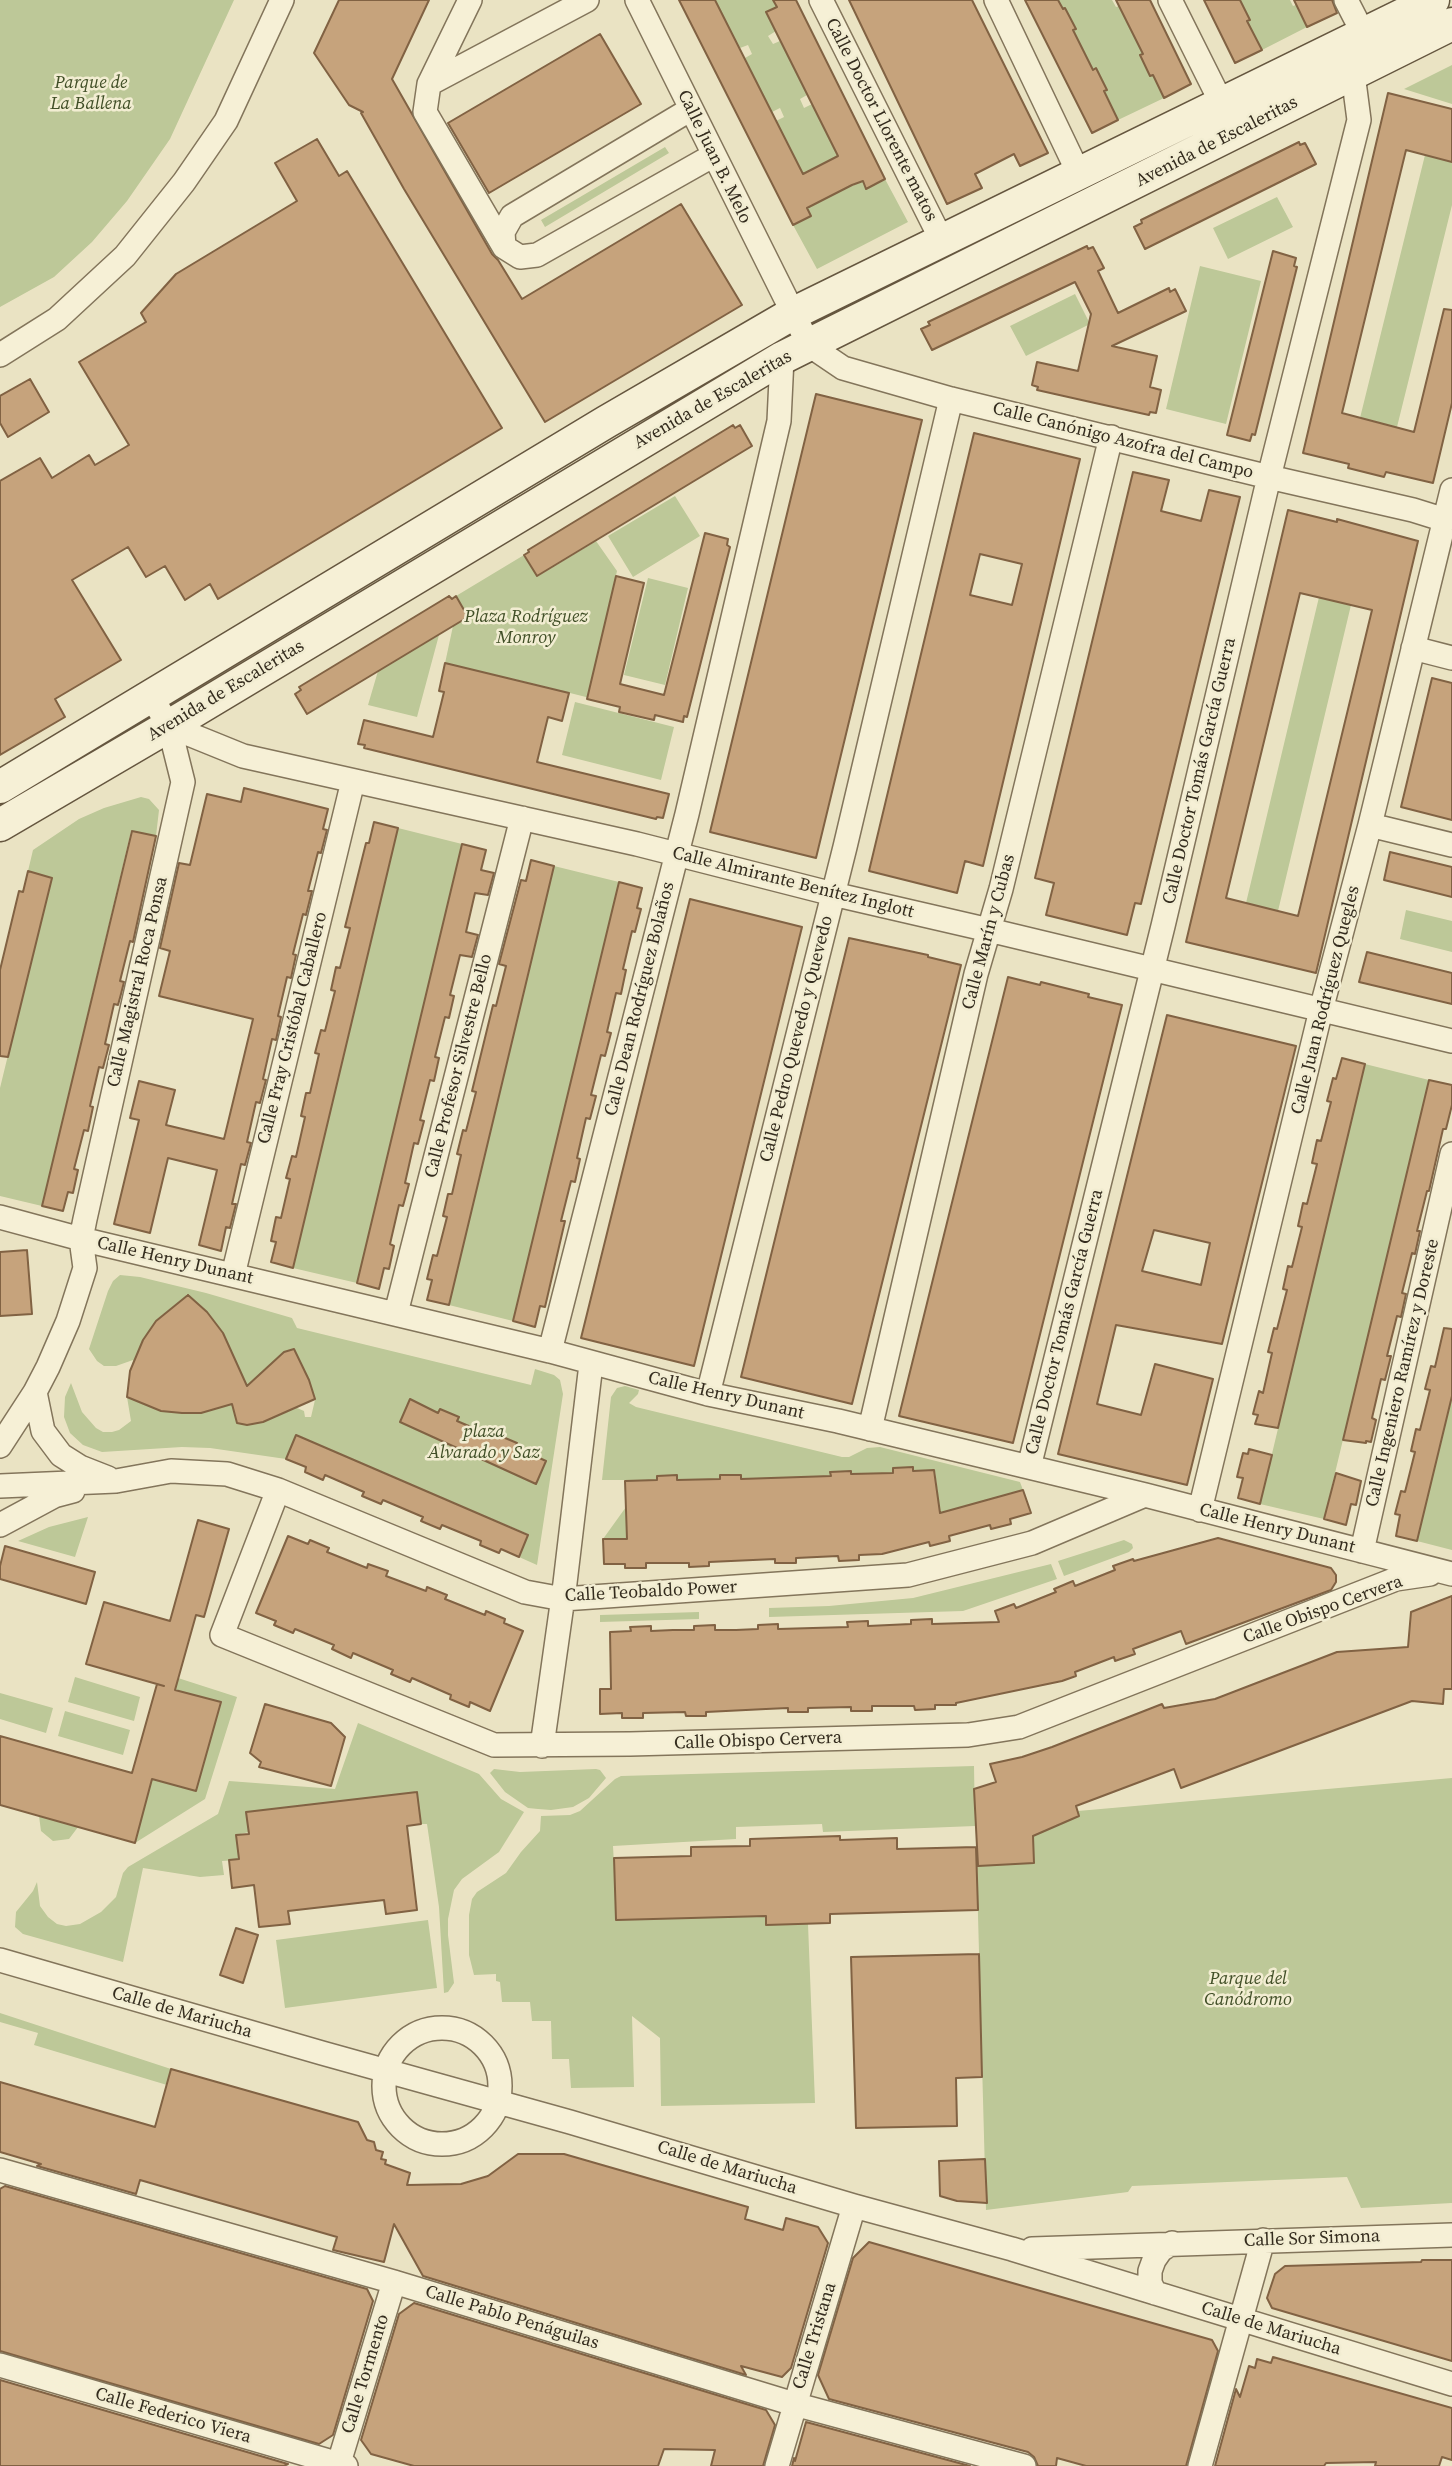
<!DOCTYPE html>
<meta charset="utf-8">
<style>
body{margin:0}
canvas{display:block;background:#eae3c3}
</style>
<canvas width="1452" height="2466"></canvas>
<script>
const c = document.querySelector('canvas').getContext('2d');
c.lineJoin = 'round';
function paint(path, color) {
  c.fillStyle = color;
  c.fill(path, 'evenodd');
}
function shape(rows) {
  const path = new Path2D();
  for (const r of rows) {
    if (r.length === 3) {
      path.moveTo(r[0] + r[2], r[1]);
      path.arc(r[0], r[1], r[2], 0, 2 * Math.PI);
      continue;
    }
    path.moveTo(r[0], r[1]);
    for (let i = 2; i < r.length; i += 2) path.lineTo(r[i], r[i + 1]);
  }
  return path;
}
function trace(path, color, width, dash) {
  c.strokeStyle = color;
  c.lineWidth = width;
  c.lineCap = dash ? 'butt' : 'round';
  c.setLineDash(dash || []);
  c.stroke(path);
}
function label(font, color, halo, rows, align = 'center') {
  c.font = font + ' "Source Serif 4",serif';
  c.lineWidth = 5;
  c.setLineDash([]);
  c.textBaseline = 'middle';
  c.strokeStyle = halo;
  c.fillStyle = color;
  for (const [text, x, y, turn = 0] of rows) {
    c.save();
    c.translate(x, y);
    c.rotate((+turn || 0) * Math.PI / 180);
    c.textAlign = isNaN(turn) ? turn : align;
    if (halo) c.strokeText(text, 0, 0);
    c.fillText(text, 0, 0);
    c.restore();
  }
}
const green = shape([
 [0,0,234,0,170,139,127,201,92,242,54,277,0,307],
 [715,0,773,0,777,7,776,31,768,36,773,44,780,41,790,60,800,55,808,71,798,76,807,95,800,99,804,108,812,104,821,123,831,118,829,139,852,186,863,181,867,188,885,179,908,222,817,269,793,225,811,216,807,208,817,203,794,156,784,161,786,140,776,121,784,117,780,108,772,112,762,93,752,98,744,82,754,77,745,58,752,54,748,45,740,48,730,30,720,35,722,14],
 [1058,0,1112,0,1116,7,1119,6,1143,54,1140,55,1150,76,1153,75,1164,98,1118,120,1095,69,1093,70,1073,30,1076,28,1065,8,1063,9],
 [1240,0,1290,0,1293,6,1296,5,1307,27,1262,50,1247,21,1250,19],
 [1452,65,1452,104,1404,89],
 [665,147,669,153,545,227,541,220],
 [1425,155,1452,162,1452,205,1397,427,1360,418],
 [1277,197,1293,227,1228,259,1213,228],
 [1200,266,1261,281,1226,424,1166,409],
 [1075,294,1090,324,1026,356,1010,326],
 [675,496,700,536,633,577,608,536],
 [596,541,617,571,589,690,590,698,570,693,568,698,561,697,562,691,514,679,444,668,453,626,468,617,456,596,524,555,538,576],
 [1325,572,1329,600,1351,605,1278,911,1246,903],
 [648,578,688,588,665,685,624,675],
 [439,635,417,717,368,705,378,671],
 [575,702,674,727,661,780,562,755],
 [141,797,149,799,159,810,156,836,131,831,42,1206,0,1196,0,1088,51,878,28,871,33,850,79,819,104,808],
 [398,828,462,844,357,1283,293,1268],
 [554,866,619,882,513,1321,449,1305],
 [1406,910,1452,921,1452,952,1400,939],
 [1365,1064,1429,1080,1324,1519,1260,1504],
 [120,1275,140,1277,206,1293,292,1318,297,1328,531,1385,535,1369,554,1375,560,1380,563,1394,537,1565,519,1557,528,1534,354,1461,286,1459,210,1448,182,1447,102,1452,83,1445,70,1433,64,1417,65,1397,71,1383,82,1412,96,1428,103,1432,112,1432,119,1430,131,1421,127,1397,133,1360,116,1366,104,1366,97,1361,89,1349,108,1291,113,1281],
 [293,1350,309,1380,315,1400,311,1417,305,1417,304,1411,288,1404,276,1359,284,1352],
 [625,1386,639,1390,638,1394,629,1403,636,1407,842,1457,849,1457,867,1448,880,1447,1020,1482,1023,1490,940,1513,908,1547,881,1554,879,1530,753,1560,731,1561,729,1537,603,1539,626,1507,938,1495,935,1471,913,1471,913,1467,893,1468,893,1473,851,1474,850,1471,831,1472,831,1476,741,1479,740,1475,720,1475,720,1479,677,1480,677,1475,657,1476,657,1480,602,1480,611,1397,617,1388],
 [1452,1396,1452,1550,1417,1541],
 [88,1517,75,1557,18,1541,49,1527],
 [1124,1540,1132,1544,1133,1548,1129,1552,1064,1576,1058,1561],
 [1051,1564,1057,1579,963,1611,769,1617,769,1608,829,1606,913,1598],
 [699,1612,699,1619,600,1622,600,1615],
 [75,1677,140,1697,134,1721,68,1702],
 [178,1678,237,1697,205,1799,135,1843,152,1779,196,1791,220,1703,175,1690],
 [0,1693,53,1708,46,1733,0,1719],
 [65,1711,130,1730,123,1755,58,1736],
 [358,1723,479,1774,501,1799,524,1812,499,1852,462,1879,454,1890,448,1919,448,1935,454,1983,448,1992,444,1993,439,1907,427,1824,421,1824,417,1793,236,1835,239,1860,222,1861,224,1875,200,1877,143,1868,123,1962,23,1934,15,1927,16,1912,33,1891,37,1882,40,1906,48,1917,57,1924,66,1926,80,1924,101,1912,116,1897,123,1873,128,1867,218,1814,229,1781,335,1789],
 [974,1766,975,1826,823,1832,822,1824,736,1827,736,1839,613,1846,617,1920,766,1916,766,1924,808,1924,815,2103,661,2106,660,2038,632,2016,634,2087,571,2088,569,2059,552,2059,551,2021,532,2021,530,2002,502,2002,500,1982,496,1981,496,1974,474,1975,469,1955,469,1915,472,1899,477,1892,506,1873,521,1852,540,1831,541,1816,570,1815,580,1811,615,1779,621,1776],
 [494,1769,520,1772,596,1769,600,1770,606,1778,589,1798,573,1807,551,1810,538,1809,528,1808,505,1792,490,1773],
 [1452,1778,1452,2203,1361,2208,1347,2177,1132,2186,1128,2192,986,2210,976,1842,1023,1828,1034,1863,1033,1836,1079,1816,1078,1811],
 [39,1816,78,1827,69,1839,53,1841,41,1831],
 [428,1920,437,1988,285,2008,276,1940],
 [0,2013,171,2069,167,2085,34,2045,38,2033,0,2022]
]);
const building = shape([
 [339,0,429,0,392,79,492,254,498,260,522,299,681,204,742,305,545,422,404,189,361,113,363,112,349,105,314,53,339,0],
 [679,0,715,0,803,174,838,156,766,12,777,7,773,0,796,0,885,179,866,189,863,181,852,185,807,208,811,216,793,225,679,0],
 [849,0,972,0,1048,153,1020,166,1014,154,975,174,982,188,947,204,849,0],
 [1025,0,1058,0,1063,9,1065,8,1076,29,1073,30,1093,70,1096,68,1107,90,1104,91,1118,120,1092,133,1025,0],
 [1116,0,1150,0,1191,84,1164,98,1153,75,1150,76,1140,55,1143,54,1116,0],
 [1204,0,1240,0,1250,20,1247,21,1262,50,1235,63,1204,0],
 [1294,0,1332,0,1337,13,1307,27,1294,0],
 [600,34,641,104,489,193,448,123,600,34],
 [1388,93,1452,109,1452,162,1406,150,1342,413,1414,432,1444,309,1452,310,1452,403,1433,483,1386,472,1384,477,1348,468,1349,464,1303,453,1388,93],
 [317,139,339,176,347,171,502,428,218,599,210,584,185,600,165,566,146,577,128,547,72,580,121,660,55,699,65,717,0,755,0,481,40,458,52,478,89,455,95,465,129,445,79,362,146,322,141,313,176,274,297,201,275,163,317,139],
 [1299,142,1300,145,1305,143,1316,164,1145,249,1134,227,1142,223,1141,220,1299,142],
 [1087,246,1088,249,1093,247,1104,268,1098,271,1118,313,1169,288,1170,292,1175,289,1186,311,1112,346,1157,356,1150,387,1161,390,1156,413,1150,412,1149,415,1086,401,1037,390,1038,387,1032,385,1037,362,1078,371,1091,314,1075,282,932,350,921,329,930,325,928,322,1087,246],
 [1273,251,1296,258,1294,266,1297,267,1255,435,1252,434,1250,441,1227,435,1273,251],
 [30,379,49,412,8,437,0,423,0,396,30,379],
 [816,394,922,420,816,858,710,832,816,394],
 [733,425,735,428,740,425,752,446,537,576,524,555,529,552,528,550,733,425],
 [974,433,1080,459,983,866,965,861,957,893,869,871,974,433],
 [980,554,1022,564,1012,605,970,595,980,554],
 [1133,472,1169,480,1161,511,1201,521,1209,490,1240,497,1141,904,1135,903,1127,935,1046,915,1054,883,1035,878,1133,472],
 [1288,510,1337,522,1337,519,1418,541,1316,973,1186,942,1288,510],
 [1300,593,1372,610,1298,916,1226,898,1300,593],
 [705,533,728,539,727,545,730,547,687,717,684,716,683,722,655,715,654,720,619,712,620,707,587,699,616,576,644,583,620,684,664,695,705,533],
 [449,596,452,599,456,596,468,617,307,714,295,694,301,690,299,687,449,596],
 [445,663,569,693,562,721,548,717,537,762,669,794,663,818,657,817,656,819,364,748,365,745,358,744,364,720,433,737,444,692,439,691,445,663],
 [1432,678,1452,683,1452,820,1401,807,1432,678],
 [244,788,328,809,323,829,327,830,321,853,318,852,308,891,312,891,306,915,303,914,293,954,296,955,291,978,287,977,278,1016,281,1017,276,1040,272,1039,263,1079,266,1080,260,1103,256,1102,247,1142,251,1143,245,1165,241,1164,232,1204,236,1204,230,1228,226,1227,221,1251,199,1245,217,1170,168,1158,150,1233,114,1224,139,1120,130,1118,139,1081,175,1090,166,1125,224,1139,253,1019,159,996,170,951,160,948,179,863,190,865,207,794,241,802,244,788],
 [374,822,398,828,293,1268,271,1262,276,1242,271,1241,276,1217,281,1218,290,1179,286,1178,292,1156,296,1157,305,1117,301,1116,306,1093,310,1093,319,1054,315,1053,321,1030,325,1031,335,991,331,990,336,967,340,968,350,928,345,927,366,843,369,843,374,822],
 [132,831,156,836,133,942,130,941,120,981,124,982,121,994,118,1005,114,1004,105,1044,109,1045,103,1068,99,1067,90,1106,93,1107,88,1131,84,1130,74,1169,78,1170,73,1193,68,1192,63,1211,42,1206,132,831],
 [462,844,486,850,481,870,494,873,488,895,475,893,466,932,478,935,472,957,460,955,450,995,454,996,449,1018,445,1017,435,1057,439,1058,434,1081,430,1080,420,1120,424,1121,418,1144,414,1143,405,1183,409,1184,403,1206,399,1205,390,1244,394,1246,389,1269,384,1268,379,1289,357,1283,462,844],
 [1390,852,1452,867,1452,897,1384,880,1390,852],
 [531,860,554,866,449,1305,427,1300,432,1280,427,1279,433,1255,437,1256,447,1217,443,1216,448,1194,452,1194,461,1155,457,1154,463,1130,466,1131,476,1092,472,1091,493,1005,496,1006,506,966,499,964,521,880,526,881,531,860],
 [28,871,52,878,8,1057,0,1056,0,970,19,891,23,892,28,871],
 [619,882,642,888,637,908,641,909,635,932,632,931,623,969,626,970,621,994,616,993,607,1032,611,1033,605,1056,601,1055,591,1095,596,1096,590,1119,586,1118,577,1158,580,1159,575,1182,571,1181,561,1221,565,1221,545,1307,540,1306,535,1327,513,1321,619,882],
 [690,899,802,927,694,1366,581,1338,690,899],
 [849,938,928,955,928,957,961,965,852,1404,741,1377,849,938],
 [1367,952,1452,973,1452,1004,1359,982,1367,952],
 [1008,977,1040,985,1041,982,1089,994,1088,997,1122,1005,1013,1443,899,1416,1008,977],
 [1167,1015,1296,1046,1222,1344,1116,1325,1097,1404,1141,1415,1155,1364,1213,1379,1187,1485,1058,1454,1167,1015],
 [1154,1230,1210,1243,1201,1285,1142,1271,1154,1230],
 [1342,1058,1365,1064,1278,1428,1255,1424,1258,1415,1253,1414,1259,1391,1263,1393,1272,1353,1268,1352,1274,1328,1277,1329,1287,1290,1283,1289,1288,1266,1292,1267,1302,1227,1298,1226,1303,1203,1307,1204,1317,1164,1312,1163,1317,1140,1321,1141,1331,1102,1327,1101,1333,1078,1336,1079,1342,1058],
 [1429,1080,1452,1085,1452,1105,1446,1129,1443,1129,1429,1191,1427,1191,1417,1231,1420,1231,1415,1254,1412,1253,1402,1293,1406,1294,1401,1317,1397,1316,1387,1356,1391,1356,1385,1380,1381,1379,1372,1418,1376,1420,1371,1442,1366,1441,1366,1443,1343,1440,1429,1080],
 [27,1250,32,1314,0,1316,0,1252,27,1250],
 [188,1295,207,1312,223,1333,247,1386,284,1352,294,1349,309,1380,315,1399,263,1422,247,1425,237,1423,232,1404,201,1413,182,1413,161,1411,127,1397,130,1371,143,1340,156,1321,188,1295],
 [1444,1328,1452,1329,1452,1396,1417,1541,1396,1536,1400,1515,1395,1514,1401,1491,1405,1492,1415,1452,1411,1451,1416,1429,1420,1430,1430,1390,1425,1389,1431,1366,1435,1367,1444,1328],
 [410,1399,438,1413,440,1409,459,1417,457,1421,497,1438,498,1435,517,1443,515,1447,546,1461,536,1484,400,1422,410,1399],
 [296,1435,528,1535,519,1557,501,1549,499,1553,480,1545,481,1541,442,1525,440,1529,421,1521,423,1517,383,1500,381,1504,362,1496,364,1492,325,1475,323,1480,305,1472,306,1467,286,1459,296,1435],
 [1249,1449,1272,1455,1260,1504,1238,1498,1243,1478,1237,1477,1243,1453,1248,1454,1249,1449],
 [913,1467,913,1471,934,1470,940,1513,1023,1490,1031,1513,1010,1519,1011,1524,991,1529,990,1525,949,1536,950,1541,930,1546,929,1542,882,1554,859,1555,859,1560,839,1561,838,1556,796,1558,796,1563,775,1563,775,1559,709,1562,709,1566,689,1567,689,1563,646,1563,646,1568,625,1568,625,1564,604,1564,603,1539,627,1539,625,1481,657,1480,657,1476,677,1475,677,1480,720,1479,720,1475,741,1475,741,1479,831,1476,830,1472,851,1471,851,1474,893,1473,893,1468,913,1467],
 [1336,1473,1361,1481,1356,1505,1351,1504,1346,1525,1324,1519,1336,1473],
 [198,1520,229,1529,204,1617,196,1615,175,1690,221,1702,196,1791,152,1779,135,1843,0,1805,0,1736,132,1773,157,1684,164,1686,86,1664,104,1602,170,1621,198,1520],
 [288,1536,308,1544,310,1540,329,1548,327,1552,367,1568,368,1564,388,1571,386,1576,426,1591,427,1587,447,1595,445,1599,485,1615,486,1611,505,1619,504,1623,523,1631,490,1711,470,1702,469,1707,450,1699,451,1695,412,1678,410,1682,391,1674,393,1670,353,1653,351,1658,332,1649,334,1645,295,1629,293,1633,274,1625,276,1621,256,1613,288,1536],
 [1218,1538,1331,1568,1336,1575,1336,1582,1331,1590,1186,1644,1181,1631,1133,1649,1135,1654,1115,1661,1114,1657,1075,1672,1076,1676,1062,1681,956,1703,956,1705,935,1705,935,1709,915,1710,914,1706,872,1706,872,1711,851,1711,851,1707,808,1708,808,1712,788,1712,788,1708,766,1709,706,1712,706,1716,686,1716,685,1712,643,1713,643,1718,622,1718,622,1713,600,1714,600,1689,611,1689,610,1632,631,1631,630,1627,651,1626,651,1631,673,1630,694,1630,694,1626,715,1625,715,1630,736,1630,758,1629,758,1625,778,1624,778,1629,848,1627,847,1622,868,1621,868,1626,911,1624,911,1620,932,1619,932,1624,999,1622,995,1611,1014,1604,1016,1608,1056,1592,1054,1589,1073,1581,1075,1586,1115,1570,1113,1566,1133,1559,1134,1561,1218,1538],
 [5,1546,95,1572,86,1604,0,1579,0,1566,5,1546],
 [1452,1596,1452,1689,1444,1689,1443,1704,1412,1701,1181,1788,1174,1769,1076,1806,1079,1816,1033,1836,1034,1863,978,1866,974,1789,996,1782,990,1764,1022,1757,1052,1747,1162,1704,1164,1708,1215,1699,1337,1652,1408,1647,1411,1612,1452,1596],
 [265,1704,331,1723,345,1737,331,1786,259,1767,261,1762,250,1753,265,1704],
 [417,1792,421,1824,407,1826,417,1910,386,1914,384,1900,288,1911,290,1924,259,1927,254,1885,232,1888,229,1860,239,1859,236,1835,249,1834,246,1812,417,1792],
 [840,1836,840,1840,897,1838,897,1849,976,1847,978,1910,830,1914,830,1923,766,1925,766,1916,616,1920,614,1858,691,1856,691,1847,750,1846,750,1839,840,1836],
 [236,1928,258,1935,243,1983,220,1975,236,1928],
 [979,1954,982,2077,956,2078,957,2126,856,2128,851,1957,979,1954],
 [171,2069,358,2122,367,2140,374,2142,376,2150,383,2152,381,2159,386,2160,385,2164,410,2173,407,2185,461,2184,488,2176,518,2154,564,2154,748,2207,745,2219,783,2230,786,2218,818,2227,828,2243,791,2368,782,2377,741,2366,746,2375,423,2276,394,2224,384,2262,333,2250,337,2237,140,2180,136,2194,37,2166,41,2164,0,2152,0,2082,155,2127,171,2069],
 [985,2159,987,2203,957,2201,940,2196,939,2161,985,2159],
 [5,2186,367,2289,373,2301,333,2435,319,2444,0,2351,0,2189,5,2186],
 [869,2242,1212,2340,1218,2351,1186,2466,1086,2466,1057,2458,1056,2466,1038,2466,1034,2457,1028,2452,829,2399,818,2375,853,2258,869,2242],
 [1422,2260,1452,2260,1452,2361,1272,2308,1267,2298,1275,2274,1285,2266,1421,2262,1422,2260],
 [414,2303,766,2410,775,2425,763,2466,711,2466,715,2450,664,2449,658,2466,414,2466,371,2454,361,2440,399,2314,414,2303],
 [1273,2357,1452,2408,1452,2460,1442,2457,1439,2466,1375,2466,1376,2462,1326,2463,1324,2466,1215,2466,1236,2389,1240,2397,1249,2366,1255,2368,1257,2359,1271,2363,1273,2357],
 [0,2380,288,2464,284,2466,0,2466,0,2380],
 [806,2422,970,2466,792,2466,794,2458,795,2461,806,2422]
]);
const street = shape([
 [470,0,429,84,587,0],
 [637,0,809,345,843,368,951,399,1269,477,1413,510,1445,520],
 [821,0,942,241],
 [996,0,1079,174],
 [1170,0,1221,102],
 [1346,0,1364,35],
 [429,84,425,112,504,247,520,257,537,255,714,155],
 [504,247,503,232,512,216,691,109],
 [0,355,57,319,125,256,184,182,226,121,282,0],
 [1413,648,1452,658],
 [169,726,243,756,637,844,833,894,989,930,1452,1041],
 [1370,825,1452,845],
 [0,1217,81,1239,550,1351,708,1394,838,1421,1145,1495,1452,1574],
 [233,1275,353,781],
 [396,1313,522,818],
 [550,1351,687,814,779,421,782,358],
 [35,1392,43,1431,61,1455,80,1467,108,1478],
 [708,1394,845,847,951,399],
 [870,1429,976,974,1001,889,1111,437],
 [0,1446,35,1392,48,1367,68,1321,85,1268,81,1239,85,1219,183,782,169,726,152,698],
 [1029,1467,1163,926,1269,477,1359,120,1353,74],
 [0,1486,116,1481,171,1471,227,1474,278,1490,525,1592,563,1599,908,1575,1032,1543,1145,1495],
 [278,1490,222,1635,494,1745,630,1744,968,1735,1019,1727,1396,1579,1430,1574],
 [1200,1510,1321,1010,1370,825,1452,490],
 [0,1525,54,1496,73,1491],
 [1362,1551,1452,1154],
 [542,1746,565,1583,591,1364],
 [0,1960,322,2053,570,2122,854,2206,1012,2249,1452,2384],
 [442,2086,58],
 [0,2170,394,2282,794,2404,1024,2466],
 [1032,2249,1452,2235],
 [1155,2293,1150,2283,1150,2271,1154,2260,1161,2250,1172,2243],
 [0,2365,346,2466],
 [338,2466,394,2282],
 [777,2466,854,2206],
 [1200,2466,1263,2240]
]);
const secondary = shape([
 [0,787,606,422,792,314,1433,0],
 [0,825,169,726,782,358,1452,24]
]);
const parkNames = [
 ["Parque de",91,83],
 ["La Ballena",91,104],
 ["Plaza Rodríguez",526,617],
 ["Monroy",526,638],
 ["plaza",484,1432],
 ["Alvarado y Saz",484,1453],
 ["Parque del",1248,1979],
 ["Canódromo",1248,2000]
];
const streetNames = [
 ["Calle Doctor Llorente matos",881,120,63],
 ["Avenida de Escaleritas",1217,142,-27],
 ["Calle Juan B. Melo",714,157,64],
 ["Avenida de Escaleritas",713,400,-30],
 ["Calle Canónigo Azofra del Campo",1123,441,14],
 ["Avenida de Escaleritas",226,691,-31],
 ["Calle Doctor Tomás García Guerra",1200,771,-77],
 ["Calle Almirante Benítez Inglott",793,883,14],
 ["Calle Marín y Cubas",989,932,-75],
 ["Calle Magistral Roca Ponsa",138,982,-77],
 ["Calle Dean Rodríguez Bolaños",640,999,-76],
 ["Calle Juan Rodríguez Quegles",1326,1000,-76],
 ["Calle Fray Cristóbal Caballero",293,1028,-76],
 ["Calle Pedro Quevedo y Quevedo",797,1039,-76],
 ["Calle Profesor Silvestre Bello",459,1066,-76],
 ["Calle Henry Dunant",175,1261,13],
 ["Calle Doctor Tomás García Guerra",1065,1322,-76],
 ["Calle Ingeniero Ramírez y Doreste",1403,1373,-77],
 ["Calle Henry Dunant",726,1396,13],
 ["Calle Henry Dunant",1277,1529,14],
 ["Calle Teobaldo Power",651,1592,-3],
 ["Calle Obispo Cervera",1323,1610,-20],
 ["Calle Obispo Cervera",758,1741,-2],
 ["Calle de Mariucha",182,2013,16],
 ["Calle de Mariucha",727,2168,17],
 ["Calle Sor Simona",1312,2239,-2],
 ["Calle Pablo Penáguilas",512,2318,17],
 ["Calle de Mariucha",1271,2329,17],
 ["Calle Tristana",815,2336,-73],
 ["Calle Tormento",366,2374,-73],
 ["Calle Federico Viera",173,2416,16]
];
paint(green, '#bdc898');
paint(building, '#c6a37c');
trace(building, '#816243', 2);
trace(street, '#83755b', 26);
trace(secondary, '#65563f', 35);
trace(street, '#f6f0d6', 23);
trace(secondary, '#f6f0d6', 32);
label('italic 18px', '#414f27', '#f2edd2', parkNames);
label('18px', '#342c1e', '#f2edd2', streetNames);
</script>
